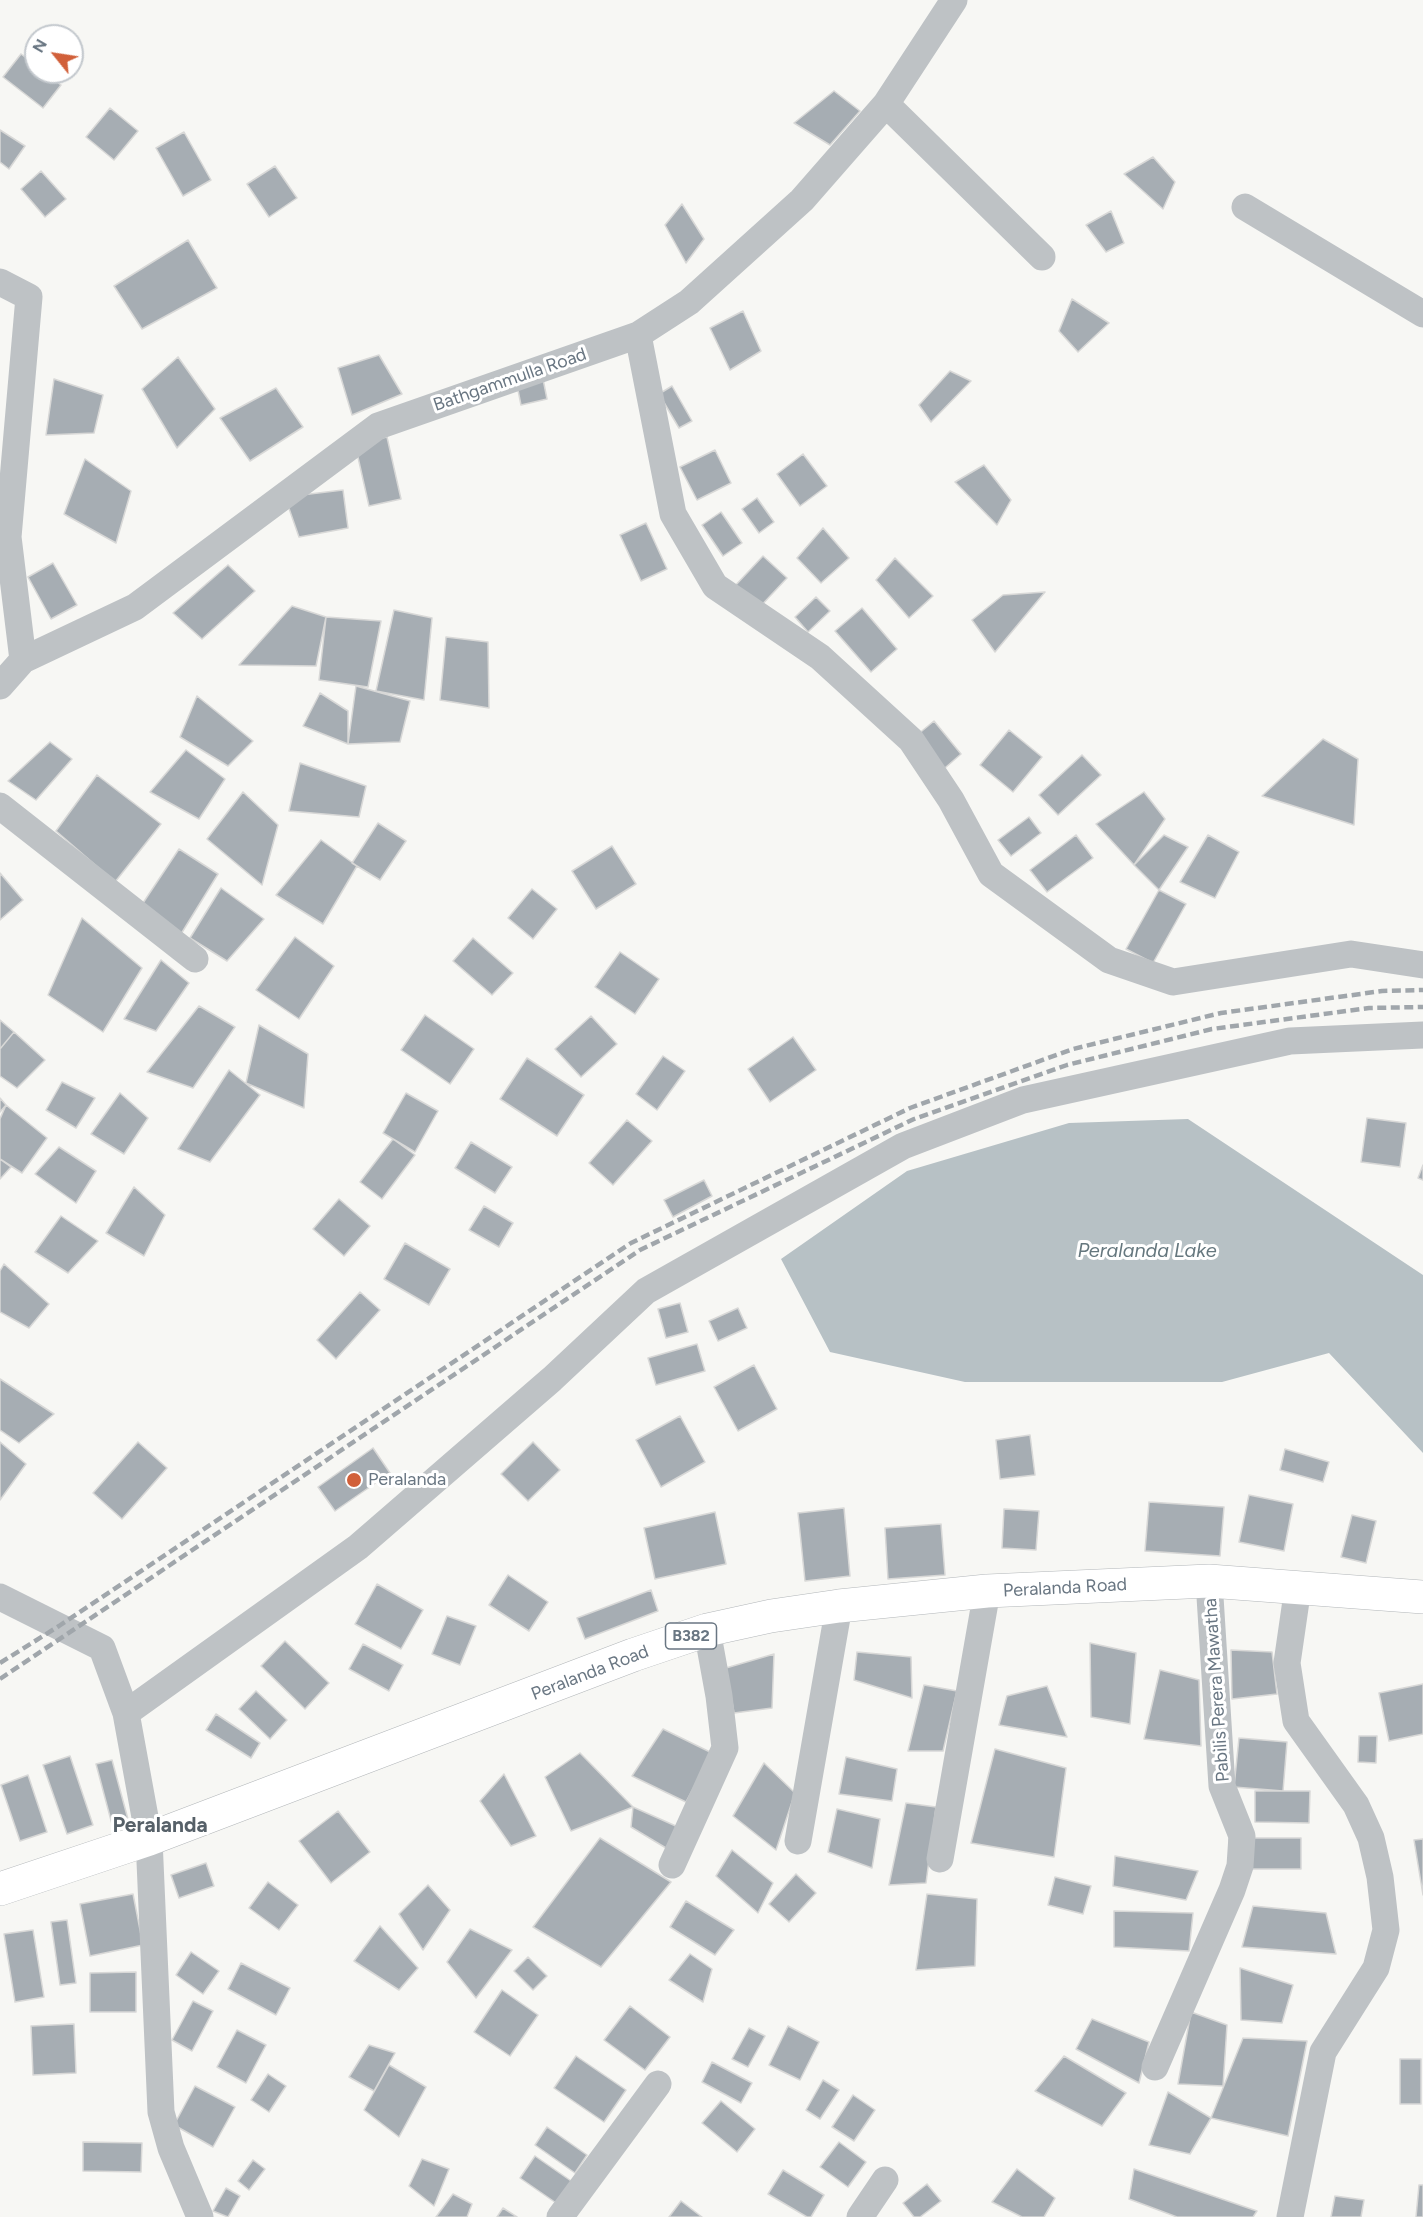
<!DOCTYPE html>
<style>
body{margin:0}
#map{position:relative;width:1423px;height:2217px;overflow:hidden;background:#f7f7f4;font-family:Figtree,sans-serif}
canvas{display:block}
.north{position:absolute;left:24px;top:24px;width:60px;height:60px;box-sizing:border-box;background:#fff;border:2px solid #c3c8cd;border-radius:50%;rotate:300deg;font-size:16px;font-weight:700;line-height:24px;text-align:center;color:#697682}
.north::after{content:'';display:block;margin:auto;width:21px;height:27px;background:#d1603a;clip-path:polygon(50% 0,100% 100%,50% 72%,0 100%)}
</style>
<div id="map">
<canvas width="1423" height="2217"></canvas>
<div class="north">N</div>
</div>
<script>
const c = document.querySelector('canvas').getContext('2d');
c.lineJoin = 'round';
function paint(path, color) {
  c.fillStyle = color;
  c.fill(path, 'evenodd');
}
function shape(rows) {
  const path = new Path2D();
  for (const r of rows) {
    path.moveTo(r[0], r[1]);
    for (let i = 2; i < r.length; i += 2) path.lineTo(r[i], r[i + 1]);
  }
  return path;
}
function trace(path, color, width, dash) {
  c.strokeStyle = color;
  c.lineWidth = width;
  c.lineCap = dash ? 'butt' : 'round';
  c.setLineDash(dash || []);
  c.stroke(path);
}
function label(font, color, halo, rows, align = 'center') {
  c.font = font + ' Figtree,sans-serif';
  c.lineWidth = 6;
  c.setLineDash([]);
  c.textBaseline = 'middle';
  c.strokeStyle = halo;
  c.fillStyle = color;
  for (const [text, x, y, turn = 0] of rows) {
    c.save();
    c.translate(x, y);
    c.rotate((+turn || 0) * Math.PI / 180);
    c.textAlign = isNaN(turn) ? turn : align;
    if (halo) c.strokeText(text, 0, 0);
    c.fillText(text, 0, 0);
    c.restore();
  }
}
const water = shape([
 [1188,1119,1423,1275,1423,1453,1329,1353,1222,1382,965,1382,830,1352,781,1259,907,1171,1069,1123]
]);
const building = shape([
 [21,54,36,65,36,72,44,72,61,85,43,108,3,77,21,54],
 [834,91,860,111,830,145,794,123,834,91],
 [110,108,138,131,114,160,86,137,110,108],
 [0,130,25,146,9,169,0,162,0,130],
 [184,132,211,180,183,196,156,148,184,132],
 [1153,157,1175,182,1163,209,1124,174,1153,157],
 [275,166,297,198,269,217,247,184,275,166],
 [41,171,66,199,45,217,21,189,41,171],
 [682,204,704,239,686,263,665,225,682,204],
 [1111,211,1124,243,1106,252,1086,225,1111,211],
 [188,240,217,288,142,329,114,286,188,240],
 [1072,299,1109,323,1078,352,1059,331,1072,299],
 [743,311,761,351,730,370,710,328,743,311],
 [379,355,402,394,352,415,338,368,379,355],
 [178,357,215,409,177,448,142,389,178,357],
 [541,369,547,399,521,405,515,375,541,369],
 [950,371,971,381,931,422,919,405,950,371],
 [54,379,103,395,94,433,46,435,54,379],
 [672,386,692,421,679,428,659,394,672,386],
 [276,388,303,427,250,461,220,418,276,388],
 [387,437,401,499,369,506,355,444,387,437],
 [715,450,731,483,697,500,680,467,715,450],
 [803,454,827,486,800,506,777,474,803,454],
 [85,459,131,491,116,543,64,514,85,459],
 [984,465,1011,500,997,525,955,482,984,465],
 [343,490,348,528,299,537,285,497,343,490],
 [757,498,774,522,759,533,742,509,757,498],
 [721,512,742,543,723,556,702,525,721,512],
 [646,523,667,569,641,581,620,535,646,523],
 [823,528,849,558,821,583,797,558,823,528],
 [763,556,787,578,757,610,733,588,763,556],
 [895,558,933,596,909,618,876,580,895,558],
 [53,563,77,605,51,619,28,577,53,563],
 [228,565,255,591,202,639,173,613,228,565],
 [1045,592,995,652,972,620,1003,595,1045,592],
 [816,597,830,611,808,632,795,617,816,597],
 [292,606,326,617,316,666,239,665,292,606],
 [862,608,897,649,871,672,835,631,862,608],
 [394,610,432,618,424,700,376,691,394,610],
 [326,617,381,621,368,687,319,680,326,617],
 [446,637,488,642,489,708,440,700,446,637],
 [356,686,410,701,400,742,348,744,356,686],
 [320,693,348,711,348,744,303,726,320,693],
 [197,696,253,741,228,766,180,737,197,696],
 [934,721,961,754,938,774,911,740,934,721],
 [1009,730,1042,757,1013,792,980,765,1009,730],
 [1323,739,1358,759,1354,825,1262,796,1323,739],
 [50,742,72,759,36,800,8,781,50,742],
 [186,750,225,779,199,819,150,792,186,750],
 [1082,755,1101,775,1058,815,1039,795,1082,755],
 [300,763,366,786,359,817,289,811,300,763],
 [97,775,161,824,115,882,56,831,97,775],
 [243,792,278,825,262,885,207,839,243,792],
 [1144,792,1165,819,1134,865,1096,824,1144,792],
 [1029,817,1041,833,1011,856,998,840,1029,817],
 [378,823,406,841,380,880,352,863,378,823],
 [1076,835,1093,858,1047,892,1030,870,1076,835],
 [1164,835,1188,847,1159,890,1134,865,1164,835],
 [1208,835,1239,852,1215,898,1180,882,1208,835],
 [321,840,357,866,323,924,276,895,321,840],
 [612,846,636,884,596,909,572,871,612,846],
 [179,849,218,874,181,934,141,906,179,849],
 [0,873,23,900,0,920,0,873],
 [221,888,264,919,227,961,190,938,221,888],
 [532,889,557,909,533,939,508,918,532,889],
 [1159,890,1186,904,1153,963,1126,949,1159,890],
 [82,918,142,968,103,1032,48,995,82,918],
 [295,937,334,966,299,1019,256,990,295,937],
 [473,938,513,973,492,995,453,961,473,938],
 [620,952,659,979,635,1014,595,987,620,952],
 [161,960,189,983,156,1031,124,1019,161,960],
 [199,1006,235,1027,193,1088,147,1072,199,1006],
 [425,1015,474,1049,450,1084,401,1050,425,1015],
 [591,1016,617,1044,581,1077,555,1049,591,1016],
 [0,1020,14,1032,0,1049,0,1020],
 [259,1025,308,1054,304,1108,246,1083,259,1025],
 [14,1032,45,1060,17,1088,0,1076,0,1049,14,1032],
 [793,1037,816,1070,770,1102,748,1069,793,1037],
 [663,1056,685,1071,657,1110,636,1094,663,1056],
 [527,1058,584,1095,557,1136,500,1099,527,1058],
 [229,1070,260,1095,210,1162,178,1149,229,1070],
 [62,1082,95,1098,76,1128,46,1110,62,1082],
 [120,1093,148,1118,124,1154,91,1134,120,1093],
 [406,1093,438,1111,415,1152,383,1133,406,1093],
 [0,1098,6,1105,0,1112,0,1098],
 [6,1105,47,1138,22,1173,0,1159,0,1119,6,1105],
 [1367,1118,1406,1123,1400,1167,1361,1162,1367,1118],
 [627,1120,652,1141,613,1185,589,1163,627,1120],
 [393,1139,415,1155,382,1199,360,1182,393,1139],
 [471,1142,512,1167,495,1193,455,1168,471,1142],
 [59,1147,96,1171,76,1203,35,1174,59,1147],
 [0,1159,11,1167,0,1179,0,1159],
 [1423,1165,1423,1180,1418,1178,1423,1165],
 [704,1180,712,1196,673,1217,664,1200,704,1180],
 [134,1187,165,1215,144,1256,106,1233,134,1187],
 [339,1199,370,1226,344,1256,313,1229,339,1199],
 [484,1206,513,1223,499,1247,469,1230,484,1206],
 [61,1216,98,1241,68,1273,35,1252,61,1216],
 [405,1243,450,1269,429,1305,384,1279,405,1243],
 [4,1264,49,1304,29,1328,0,1312,0,1271,4,1264],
 [360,1292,380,1310,336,1359,317,1340,360,1292],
 [680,1303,688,1332,666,1338,658,1309,680,1303],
 [738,1308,747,1328,718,1341,709,1321,738,1308],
 [697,1344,705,1371,656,1385,648,1358,697,1344],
 [754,1365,777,1409,738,1431,714,1387,754,1365],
 [0,1379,54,1414,19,1443,0,1430,0,1379],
 [680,1416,705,1462,661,1487,636,1440,680,1416],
 [1030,1435,1035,1475,1000,1479,996,1440,1030,1435],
 [0,1442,26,1464,0,1500,0,1442],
 [138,1442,167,1468,122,1519,93,1493,138,1442],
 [533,1442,560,1470,528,1501,501,1474,533,1442],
 [373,1448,390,1473,335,1511,318,1487,373,1448],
 [1285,1449,1329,1462,1323,1482,1280,1470,1285,1449],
 [1249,1495,1293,1504,1284,1551,1239,1542,1249,1495],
 [1149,1502,1224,1507,1220,1556,1145,1551,1149,1502],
 [844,1508,850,1576,805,1581,798,1513,844,1508],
 [1004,1509,1039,1511,1036,1550,1002,1548,1004,1509],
 [715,1512,726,1564,655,1579,644,1528,715,1512],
 [1352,1515,1376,1521,1366,1563,1341,1557,1352,1515],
 [941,1524,945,1575,888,1579,885,1528,941,1524],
 [508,1575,548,1602,529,1631,489,1605,508,1575],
 [377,1584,423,1610,401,1649,355,1624,377,1584],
 [651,1590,658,1611,585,1639,577,1618,651,1590],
 [447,1616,476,1626,460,1665,432,1654,447,1616],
 [285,1641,329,1683,305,1709,261,1666,285,1641],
 [1090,1643,1136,1653,1130,1724,1091,1717,1090,1643],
 [363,1644,403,1665,389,1691,349,1669,363,1644],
 [1231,1650,1272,1652,1277,1694,1232,1699,1231,1650],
 [857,1652,911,1657,912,1698,854,1680,857,1652],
 [774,1654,772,1708,734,1713,726,1668,774,1654],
 [1160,1670,1199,1680,1201,1746,1144,1739,1160,1670],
 [1423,1684,1423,1734,1389,1741,1379,1693,1423,1684],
 [924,1685,957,1691,943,1751,908,1751,924,1685],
 [1047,1686,1067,1737,999,1725,1007,1696,1047,1686],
 [256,1691,287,1720,270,1739,239,1709,256,1691],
 [216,1714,260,1743,251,1758,206,1730,216,1714],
 [663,1729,712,1753,686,1802,632,1776,663,1729],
 [1359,1736,1377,1736,1376,1763,1358,1762,1359,1736],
 [1239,1738,1287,1742,1283,1791,1234,1787,1239,1738],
 [995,1749,1066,1768,1054,1857,971,1843,995,1749],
 [580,1753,633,1807,571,1831,545,1777,580,1753],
 [70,1756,93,1825,67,1834,43,1765,70,1756],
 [846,1757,897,1769,892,1801,839,1794,846,1757],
 [112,1760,129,1823,113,1828,96,1764,112,1760],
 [764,1763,795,1793,776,1850,733,1816,764,1763],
 [504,1774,536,1836,511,1846,480,1801,504,1774],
 [28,1775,47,1832,20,1841,1,1785,28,1775],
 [1255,1791,1310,1791,1309,1823,1255,1822,1255,1791],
 [906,1803,936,1807,926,1883,889,1885,906,1803],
 [633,1807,678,1827,666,1848,631,1827,633,1807],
 [837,1809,880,1819,872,1868,828,1852,837,1809],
 [338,1811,370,1852,331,1883,299,1841,338,1811],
 [600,1838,671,1882,601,1967,533,1927,600,1838],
 [1229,1838,1301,1838,1301,1869,1229,1869,1229,1838],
 [1423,1839,1423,1895,1414,1840,1423,1839],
 [732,1850,773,1883,758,1913,716,1876,732,1850],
 [1115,1856,1198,1871,1186,1900,1113,1886,1115,1856],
 [206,1863,214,1886,179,1898,171,1875,206,1863],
 [796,1874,816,1893,789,1922,769,1904,796,1874],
 [1055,1877,1091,1886,1083,1914,1048,1905,1055,1877],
 [268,1882,298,1905,279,1930,249,1908,268,1882],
 [428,1885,450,1910,423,1950,399,1914,428,1885],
 [133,1894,143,1945,90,1956,80,1904,133,1894],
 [927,1894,977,1899,975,1966,916,1970,927,1894],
 [686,1901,734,1930,715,1955,670,1927,686,1901],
 [1253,1906,1326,1913,1336,1954,1242,1947,1253,1906],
 [1114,1911,1193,1913,1189,1951,1114,1947,1114,1911],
 [67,1920,76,1983,60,1985,51,1922,67,1920],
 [380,1926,418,1968,399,1990,354,1961,380,1926],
 [470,1929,512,1950,476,1998,447,1962,470,1929],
 [33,1930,44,1997,15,2002,4,1934,33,1930],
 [191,1952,219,1971,203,1994,176,1975,191,1952],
 [690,1954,712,1969,703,2002,669,1980,690,1954],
 [528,1957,547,1976,533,1990,514,1971,528,1957],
 [241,1963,290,1988,276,2015,228,1989,241,1963],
 [1240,1968,1293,1985,1282,2023,1241,2020,1240,1968],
 [136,1972,136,2012,90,2012,90,1973,136,1972],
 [502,1990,538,2015,510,2056,474,2032,502,1990],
 [193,2001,213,2011,192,2051,172,2040,193,2001],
 [630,2006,670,2037,645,2070,604,2040,630,2006],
 [1191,2012,1227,2025,1223,2086,1178,2084,1191,2012],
 [1092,2019,1149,2042,1139,2083,1076,2049,1092,2019],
 [74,2024,76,2073,33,2075,31,2026,74,2024],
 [788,2026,819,2042,800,2080,769,2065,788,2026],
 [749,2028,765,2036,748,2067,732,2059,749,2028],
 [237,2030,266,2045,246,2083,217,2067,237,2030],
 [1243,2038,1307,2041,1288,2136,1211,2118,1243,2038],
 [369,2045,395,2053,374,2091,349,2077,369,2045],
 [576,2056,626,2090,604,2122,554,2088,576,2056],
 [1064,2056,1126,2093,1102,2126,1035,2091,1064,2056],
 [1400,2059,1421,2059,1421,2104,1400,2104,1400,2059],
 [712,2062,752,2083,741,2103,702,2082,712,2062],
 [389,2065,426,2087,399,2137,364,2110,389,2065],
 [268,2074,286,2086,269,2112,251,2100,268,2074],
 [823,2080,839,2090,820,2119,806,2110,823,2080],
 [195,2086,235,2107,213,2147,174,2125,195,2086],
 [1168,2092,1211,2118,1190,2154,1149,2145,1168,2092],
 [853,2095,875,2110,854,2141,832,2127,853,2095],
 [721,2101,755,2129,737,2152,702,2123,721,2101],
 [547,2127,587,2155,575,2173,535,2145,547,2127],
 [83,2142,142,2143,141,2172,83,2171,83,2142],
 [839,2142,866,2162,848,2187,820,2167,839,2142],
 [535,2156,574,2183,559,2205,520,2178,535,2156],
 [422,2159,449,2169,434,2206,409,2186,422,2159],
 [253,2160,265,2169,249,2190,238,2181,253,2160],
 [1017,2169,1055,2198,1044,2217,1022,2217,992,2202,1017,2169],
 [1134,2169,1257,2211,1253,2217,1177,2217,1129,2199,1134,2169],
 [783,2170,824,2195,811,2217,807,2217,768,2194,783,2170],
 [927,2184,941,2201,920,2217,914,2217,903,2203,927,2184],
 [1419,2185,1423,2185,1423,2217,1416,2217,1419,2185],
 [226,2188,240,2196,228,2217,213,2211,226,2188],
 [453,2194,472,2204,467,2217,436,2217,453,2194],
 [1335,2196,1364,2200,1361,2217,1331,2217,1335,2196],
 [681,2201,702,2217,669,2217,681,2201],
 [503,2208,517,2217,497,2217,503,2208]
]);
const minor = shape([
 [886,104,1042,257],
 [1245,207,1423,314],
 [0,282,29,297,8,537,23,660],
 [638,335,673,514,715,586,820,657,911,740,951,800,991,874,1109,960,1173,982,1351,954,1423,965],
 [0,686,23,660,135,607,378,426,638,335,689,302,802,200,886,104,954,0],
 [0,806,195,959],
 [0,1597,102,1648,126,1713,149,1839,161,2112,171,2148,200,2217],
 [126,1713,358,1547,552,1379,646,1291,903,1146,1023,1100,1290,1041,1423,1035],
 [798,1841,839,1606],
 [940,1859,987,1591],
 [672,1865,725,1748,719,1696,707,1630],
 [1155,2067,1232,1890,1240,1866,1242,1836,1222,1786,1209,1581],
 [560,2217,658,2084],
 [860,2217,885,2180],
 [1290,2217,1323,2052,1376,1968,1386,1930,1380,1877,1371,1838,1356,1805,1296,1721,1287,1663,1298,1587]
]);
const major = shape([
 [0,1889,149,1839,633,1655,707,1630,771,1616,839,1606,987,1591,1209,1581,1423,1597]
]);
const rail = shape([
 [0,1663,59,1626,631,1243,910,1108,1073,1049,1221,1013,1382,991,1423,990],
 [0,1679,640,1250,914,1119,1067,1065,1212,1029,1369,1008,1423,1007]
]);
const markers = [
 [354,1480,8,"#d1603a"]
];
const shields = [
 [691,1636,51]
];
const shieldNames = [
 ["B382",691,1636]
];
const streetNames = [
 ["Bathgammulla Road",510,380,-19],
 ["Peralanda Road",1065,1588,-3],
 ["Peralanda Road",590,1673,-21],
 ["Pabilis Perera Mawatha",1217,1690,-94]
];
const poiNames = [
 ["Peralanda",368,1480]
];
const waterNames = [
 ["Peralanda Lake",1147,1251]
];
const quarterNames = [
 ["Peralanda",160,1826]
];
paint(water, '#b7c1c5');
paint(building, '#a6adb3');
trace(building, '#d8d8d7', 1.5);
trace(major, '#b2b6b9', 34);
trace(minor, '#bec2c5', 27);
trace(major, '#fff', 33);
trace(rail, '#a0a6ab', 4.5, [9, 4.5]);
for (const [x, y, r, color] of markers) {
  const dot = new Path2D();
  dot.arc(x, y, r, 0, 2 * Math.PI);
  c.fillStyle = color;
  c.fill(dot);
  trace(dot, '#fff', 2);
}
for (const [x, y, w] of shields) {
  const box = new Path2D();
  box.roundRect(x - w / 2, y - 13, w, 26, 4.5);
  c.fillStyle = '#fff';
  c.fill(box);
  trace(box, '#697682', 1.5);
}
label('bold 16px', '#697682', null, shieldNames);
label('18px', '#697682', '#fff', streetNames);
label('18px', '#697682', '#fff', poiNames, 'left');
label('italic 20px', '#65777e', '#fff', waterNames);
label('bold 21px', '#566068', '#fff', quarterNames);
</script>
